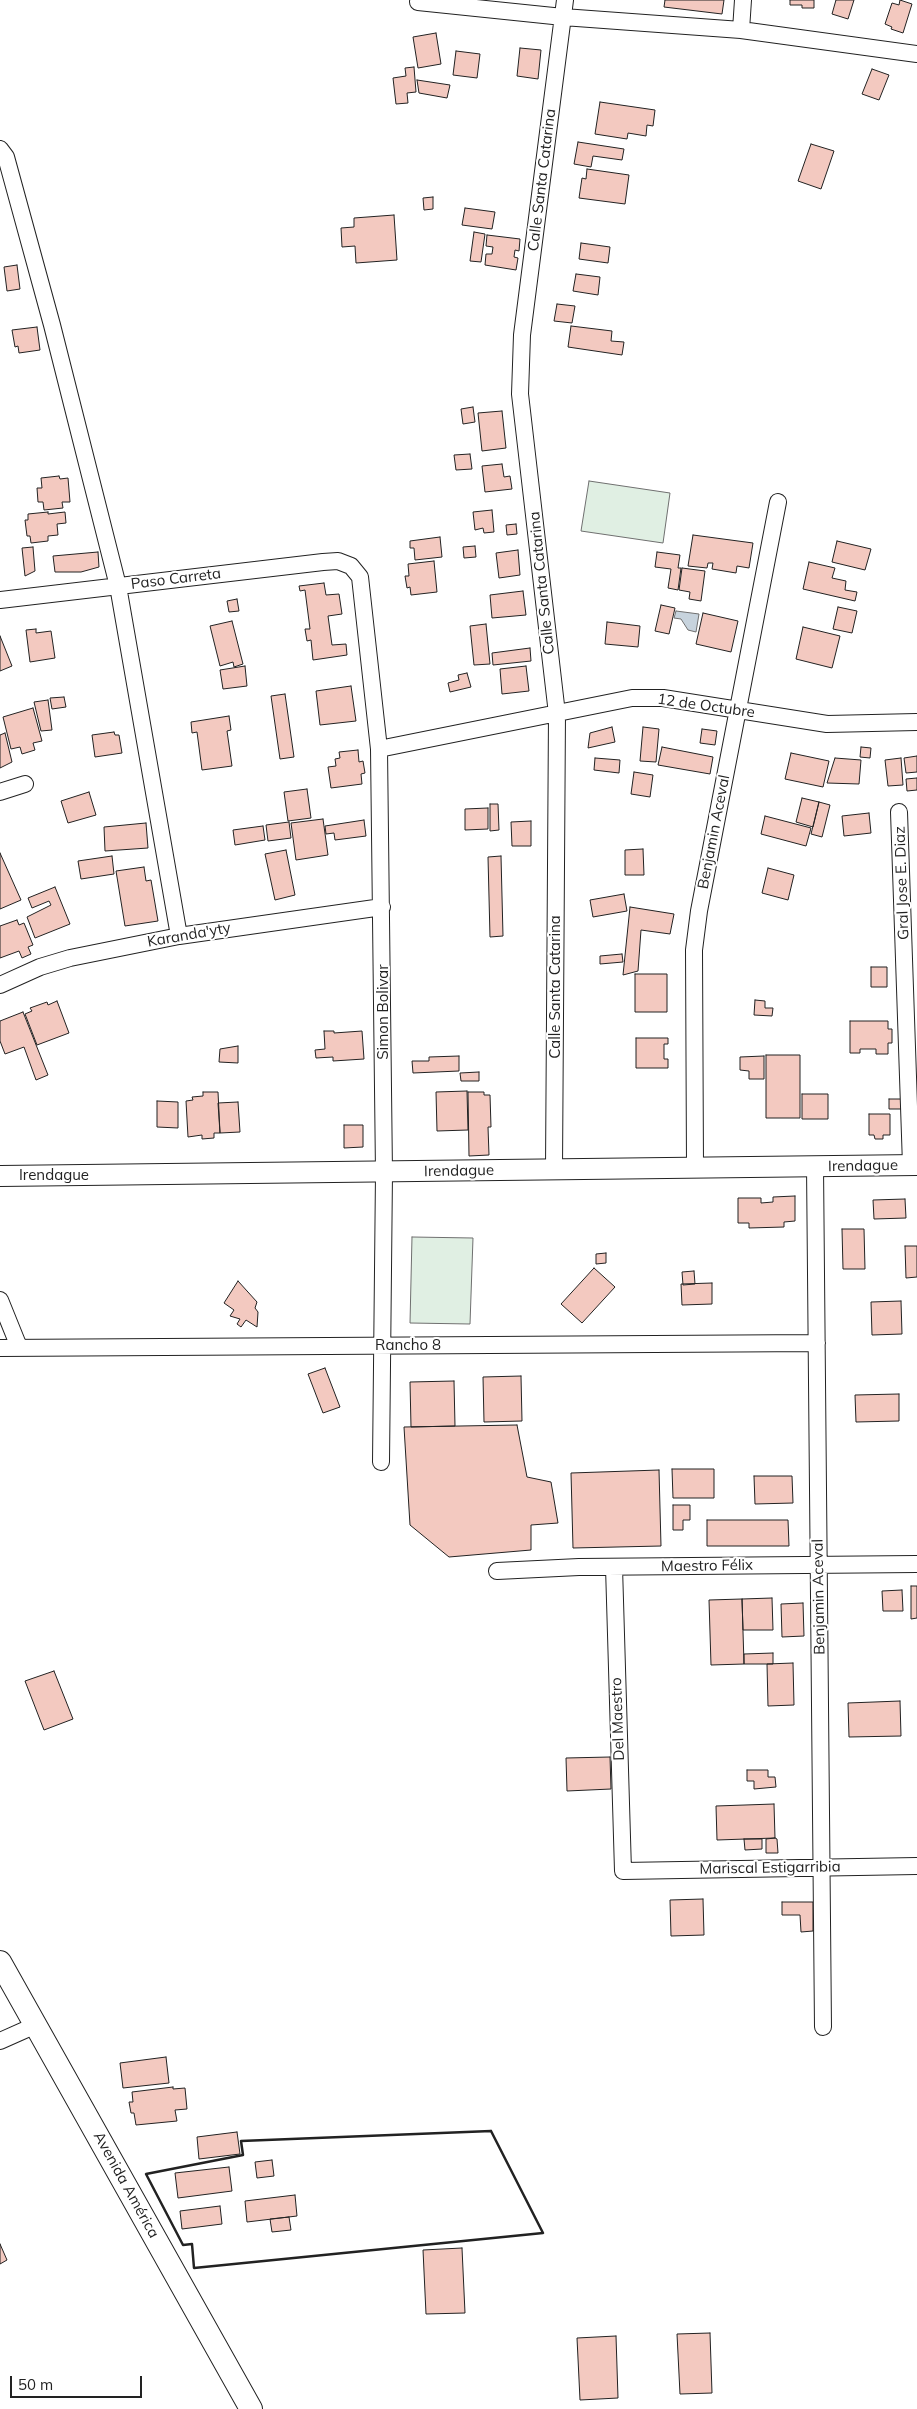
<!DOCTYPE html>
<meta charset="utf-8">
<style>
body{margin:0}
#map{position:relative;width:917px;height:2409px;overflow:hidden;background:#fff;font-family:Mulish,sans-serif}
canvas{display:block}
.scale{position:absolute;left:10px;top:2376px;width:132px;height:22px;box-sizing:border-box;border:2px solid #222;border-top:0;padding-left:6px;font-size:15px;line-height:18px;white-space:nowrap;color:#222;-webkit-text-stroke:4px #fff;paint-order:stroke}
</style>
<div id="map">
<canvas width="917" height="2409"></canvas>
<div class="scale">50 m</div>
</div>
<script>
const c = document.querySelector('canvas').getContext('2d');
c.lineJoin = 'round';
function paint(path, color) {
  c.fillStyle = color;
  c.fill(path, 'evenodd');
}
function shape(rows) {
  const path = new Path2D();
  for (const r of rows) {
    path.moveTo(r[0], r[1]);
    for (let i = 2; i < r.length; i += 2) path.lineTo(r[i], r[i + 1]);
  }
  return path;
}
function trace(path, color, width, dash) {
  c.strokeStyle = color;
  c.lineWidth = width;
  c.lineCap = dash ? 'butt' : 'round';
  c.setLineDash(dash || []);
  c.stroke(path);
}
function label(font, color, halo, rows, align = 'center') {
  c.font = font + ' Mulish,sans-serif';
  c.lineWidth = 4;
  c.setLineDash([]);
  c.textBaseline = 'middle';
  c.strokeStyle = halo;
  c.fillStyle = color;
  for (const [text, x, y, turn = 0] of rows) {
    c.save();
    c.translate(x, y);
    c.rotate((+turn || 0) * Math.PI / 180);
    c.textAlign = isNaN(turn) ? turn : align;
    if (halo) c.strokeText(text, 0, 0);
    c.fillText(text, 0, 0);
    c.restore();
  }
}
const green = shape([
 [589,481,670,493,663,543,581,531,589,481],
 [412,1237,473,1238,470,1324,410,1323,412,1237]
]);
const water = shape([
 [676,611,699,614,696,632,688,630,681,619,674,618,676,611]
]);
const building = shape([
 [665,0,724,0,722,14,664,7,665,0],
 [790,0,814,0,814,8,802,8,802,5,790,5,790,0],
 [836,0,854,0,848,19,832,14,836,0],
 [900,0,912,4,903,33,891,29,892,27,885,24,892,3,899,5,900,0],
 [436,33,441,64,418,68,413,37,436,33],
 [520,48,541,50,538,79,517,76,520,48],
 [456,51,480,54,477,78,453,75,456,51],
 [414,67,416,92,407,93,408,103,396,104,393,78,406,76,405,68,414,67],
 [872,69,889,75,879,100,862,94,872,69],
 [417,80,450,85,447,98,419,93,417,80],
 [600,102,655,110,653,126,647,125,646,136,628,133,627,139,595,134,600,102],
 [578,142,624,149,622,160,593,156,591,167,574,164,578,142],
 [811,144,834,151,821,189,798,181,811,144],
 [587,169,629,175,625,204,579,198,582,178,586,179,587,169],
 [433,197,433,209,424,210,423,198,433,197],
 [465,208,495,212,492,229,462,225,465,208],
 [394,215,397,260,356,263,355,246,342,247,341,228,354,227,354,218,394,215],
 [474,232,485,234,481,262,470,261,474,232],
 [487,235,520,239,519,251,515,250,514,257,518,258,516,270,485,265,486,254,492,254,493,247,486,246,487,235],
 [581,243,610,247,608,263,579,259,581,243],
 [17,265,20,289,7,291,4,267,17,265],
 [576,274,600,277,598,295,573,291,576,274],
 [557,304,575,306,572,323,554,321,557,304],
 [571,326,612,331,611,341,624,342,622,355,568,347,571,326],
 [37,327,40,350,19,353,18,346,15,347,12,330,37,327],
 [473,407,475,422,463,424,461,409,473,407],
 [502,411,506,448,482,451,478,413,502,411],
 [470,454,472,469,456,470,454,455,470,454],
 [502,464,504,477,510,476,512,489,485,492,482,466,502,464],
 [59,476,60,479,68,478,70,502,62,502,63,508,44,510,43,502,38,502,37,488,42,488,41,478,59,476],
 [492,510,494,532,484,533,483,528,475,530,473,512,492,510],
 [48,512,48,514,65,512,66,523,57,524,58,535,48,536,48,541,31,543,30,536,27,536,25,520,28,520,28,514,48,512],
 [516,524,517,534,507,535,506,525,516,524],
 [693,535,753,543,749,568,737,566,736,573,712,569,713,563,708,563,707,568,688,566,693,535],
 [440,537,442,557,415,560,414,548,410,548,410,541,440,537],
 [837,541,871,549,865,570,832,562,837,541],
 [475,546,476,557,464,558,463,547,475,546],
 [33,547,35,571,25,576,22,548,33,547],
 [518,550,520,575,499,578,496,553,518,550],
 [98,552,99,567,81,572,55,572,53,556,98,552],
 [657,552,680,555,678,568,681,568,678,590,668,588,671,569,655,567,657,552],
 [434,561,437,592,411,595,410,587,407,588,405,576,409,576,408,564,434,561],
 [809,562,835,568,832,578,846,581,845,590,857,592,855,601,803,589,809,562],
 [682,568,705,571,701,601,689,599,690,592,679,590,682,568],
 [324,583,326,595,339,594,342,614,328,616,332,645,346,644,347,655,313,660,311,640,307,641,305,629,310,629,305,590,300,591,299,586,324,583],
 [523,591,526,615,492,618,490,595,523,591],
 [237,599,239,611,229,612,227,601,237,599],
 [661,605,675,608,669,634,655,631,661,605],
 [838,607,857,611,852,633,833,629,838,607],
 [703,613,738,621,731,652,696,644,703,613],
 [232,621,243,664,234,667,233,662,220,666,210,626,232,621],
 [607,622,640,626,638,647,605,644,607,622],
 [486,624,490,664,474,665,470,626,486,624],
 [803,627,840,636,832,668,796,659,803,627],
 [36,629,36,633,51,631,55,658,30,662,26,630,36,629],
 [0,636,12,666,0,671,0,636],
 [530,648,531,661,493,665,492,653,530,648],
 [245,666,247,686,223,689,220,670,245,666],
 [526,666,529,691,502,694,500,669,526,666],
 [467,673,471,687,450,692,448,683,459,680,458,675,467,673],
 [351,686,356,721,320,725,316,691,351,686],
 [285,694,294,757,280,759,271,696,285,694],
 [64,697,66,707,52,709,50,698,64,697],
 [48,700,52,730,41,731,34,702,48,700],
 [33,708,42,741,33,743,35,750,22,754,20,747,11,749,3,717,33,708],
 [229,716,231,730,227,731,232,766,202,770,197,732,192,733,191,722,229,716],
 [612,727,615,742,588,748,590,733,612,727],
 [643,727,659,729,656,762,640,761,643,727],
 [702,729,717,731,715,745,700,743,702,729],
 [114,732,115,735,119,735,122,753,95,757,92,735,114,732],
 [5,733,12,762,0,768,0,735,5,733],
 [662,747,713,757,710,774,658,765,662,747],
 [861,747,871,748,870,758,860,757,861,747],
 [358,750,359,762,363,761,365,773,361,774,362,784,331,788,328,767,336,766,335,759,340,758,339,752,358,750],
 [791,753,829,761,823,787,785,779,791,753],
 [917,756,917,772,906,773,904,758,917,756],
 [595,758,620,760,619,773,594,770,595,758],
 [835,758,861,760,859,784,827,783,835,758],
 [901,758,903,785,888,786,885,760,901,758],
 [634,772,653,775,650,797,631,794,634,772],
 [917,778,917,790,907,791,906,779,917,778],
 [307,789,311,818,288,821,284,792,307,789],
 [89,792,96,815,68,823,61,801,89,792],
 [802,798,819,802,813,827,796,822,802,798],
 [819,802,830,805,822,837,811,834,819,802],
 [490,804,498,804,499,830,490,831,490,804],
 [488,808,488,829,465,830,465,809,488,808],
 [869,813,871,833,844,836,842,816,869,813],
 [765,816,811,828,806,846,761,834,765,816],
 [323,819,328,855,296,860,291,823,323,819],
 [364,820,366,836,335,840,334,833,326,834,325,826,364,820],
 [531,821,531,846,512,846,511,822,531,821],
 [289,822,291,838,268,841,266,825,289,822],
 [146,823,148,848,105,851,104,827,146,823],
 [263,826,265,840,235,845,233,830,263,826],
 [643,849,644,875,625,875,625,850,643,849],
 [286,850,295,895,275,900,265,854,286,850],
 [0,853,21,900,0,909,0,853],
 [112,856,114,874,81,879,78,861,112,856],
 [501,856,503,936,490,937,488,857,501,856],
 [144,867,146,881,151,880,158,921,125,926,116,871,144,867],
 [768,868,794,875,788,900,762,893,768,868],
 [55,887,70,924,35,938,27,917,51,905,49,901,32,908,28,898,55,887],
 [624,894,627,911,593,917,590,900,624,894],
 [630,907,674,914,670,934,641,930,638,971,623,975,630,907],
 [17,920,19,925,24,923,33,945,28,947,31,954,22,958,19,951,0,958,0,926,17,920],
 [622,954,623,962,600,964,600,956,622,954],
 [871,967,887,967,887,987,871,987,871,967],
 [635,974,667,974,667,1012,635,1012,635,974],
 [755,1000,765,1001,765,1008,773,1008,772,1016,754,1015,755,1000],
 [57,1001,69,1033,37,1045,25,1014,32,1011,30,1008,47,1002,48,1005,57,1001],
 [23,1012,48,1075,36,1080,24,1047,5,1054,0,1041,0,1021,23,1012],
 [850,1021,888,1021,888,1029,892,1029,892,1043,888,1043,888,1054,876,1054,876,1049,860,1049,860,1053,850,1053,850,1021],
 [324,1031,334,1031,334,1033,362,1031,364,1059,333,1061,333,1057,316,1058,315,1050,325,1049,324,1031],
 [636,1038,668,1038,668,1044,664,1044,664,1059,668,1059,668,1068,636,1068,636,1038],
 [238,1046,238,1063,219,1062,220,1049,238,1046],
 [766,1055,800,1055,800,1118,766,1118,766,1055],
 [459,1056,459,1071,413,1073,412,1061,429,1061,429,1057,459,1056],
 [764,1056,764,1079,749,1079,749,1071,740,1070,740,1057,764,1056],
 [479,1072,479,1081,461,1081,460,1073,479,1072],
 [467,1091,468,1130,437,1131,436,1092,467,1091],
 [203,1092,218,1092,220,1133,214,1133,214,1138,202,1139,202,1135,188,1137,186,1101,193,1100,192,1097,203,1096,203,1092],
 [468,1092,484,1092,484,1095,490,1095,491,1127,488,1127,489,1155,469,1156,468,1092],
 [802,1094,828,1094,828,1119,802,1119,802,1094],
 [889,1099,905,1099,906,1109,889,1109,889,1099],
 [157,1101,178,1102,178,1128,157,1127,157,1101],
 [238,1102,240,1132,220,1133,218,1103,238,1102],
 [869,1114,890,1114,890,1135,883,1135,883,1139,875,1139,874,1135,869,1135,869,1114],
 [344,1125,363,1125,363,1147,344,1148,344,1125],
 [795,1196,795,1221,784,1222,784,1227,749,1228,749,1223,738,1223,738,1198,761,1198,761,1203,773,1202,773,1197,795,1196],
 [905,1199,906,1218,874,1219,873,1200,905,1199],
 [842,1229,864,1229,865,1269,843,1269,842,1229],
 [905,1246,917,1246,917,1277,906,1278,905,1246],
 [606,1253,606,1263,596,1264,596,1254,606,1253],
 [594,1268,615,1287,582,1323,561,1304,594,1268],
 [694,1271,695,1284,683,1285,682,1272,694,1271],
 [238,1281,257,1302,255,1308,258,1312,257,1327,246,1320,241,1327,237,1324,240,1319,230,1316,234,1310,224,1303,238,1281],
 [712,1283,712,1304,682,1305,681,1284,712,1283],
 [901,1301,902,1334,872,1335,871,1302,901,1301],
 [325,1368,340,1407,323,1413,308,1374,325,1368],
 [521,1376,522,1421,484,1422,483,1377,521,1376],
 [454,1381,455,1426,411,1427,410,1382,454,1381],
 [899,1394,899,1421,856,1422,855,1395,899,1394],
 [517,1425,527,1477,551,1482,558,1523,531,1525,531,1550,449,1557,410,1525,404,1427,517,1425],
 [672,1469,714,1469,714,1498,673,1498,672,1469],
 [659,1470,661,1546,573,1548,571,1473,659,1470],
 [754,1476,792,1476,793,1503,755,1504,754,1476],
 [673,1505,690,1505,690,1520,683,1520,683,1530,673,1530,673,1505],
 [707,1520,788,1520,789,1546,707,1546,707,1520],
 [911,1586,917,1586,917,1618,911,1619,911,1586],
 [902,1590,903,1611,883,1611,882,1591,902,1590],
 [772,1598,773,1630,743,1630,742,1599,772,1598],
 [742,1599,744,1664,711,1665,709,1600,742,1599],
 [803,1603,804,1636,782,1637,781,1604,803,1603],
 [773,1653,773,1664,744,1664,744,1654,773,1653],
 [793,1663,794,1705,768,1706,767,1664,793,1663],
 [54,1671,73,1719,44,1730,25,1681,54,1671],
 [900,1701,901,1736,849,1737,848,1703,900,1701],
 [610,1757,611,1789,567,1791,566,1758,610,1757],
 [747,1770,768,1770,768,1777,775,1777,776,1787,754,1789,754,1781,747,1781,747,1770],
 [774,1804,775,1838,717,1840,716,1806,774,1804],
 [775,1838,777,1839,778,1853,766,1853,766,1839,775,1838],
 [744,1839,762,1839,762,1849,745,1850,744,1839],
 [703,1899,704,1935,671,1936,670,1900,703,1899],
 [782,1902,813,1902,813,1931,801,1932,800,1915,782,1915,782,1902],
 [166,2057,169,2083,123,2088,120,2063,166,2057],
 [173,2087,173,2089,185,2088,187,2109,175,2110,177,2121,136,2125,134,2113,131,2113,129,2102,133,2102,132,2092,173,2087],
 [237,2132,240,2154,199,2159,197,2137,237,2132],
 [272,2160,274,2176,257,2178,255,2162,272,2160],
 [229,2167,232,2191,178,2198,175,2173,229,2167],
 [295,2195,297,2216,247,2222,245,2201,295,2195],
 [220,2206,222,2224,182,2229,180,2211,220,2206],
 [289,2217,291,2230,272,2232,270,2219,289,2217],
 [0,2244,7,2260,0,2264,0,2244],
 [462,2248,465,2313,426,2314,423,2250,462,2248],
 [710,2333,712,2393,680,2394,677,2334,710,2333],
 [616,2336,618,2398,580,2400,577,2338,616,2336]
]);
const minor = shape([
 [418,2,563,17,741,30,917,54],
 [741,30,743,0],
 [0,149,6,157,52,325,118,586,179,936],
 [0,600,323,562,338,561,351,566,360,577,379,749,384,1173,381,1462],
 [379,749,632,698,663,698,827,724,917,722],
 [0,792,25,784],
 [899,812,911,1165],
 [0,985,40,967,70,958,179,936,382,907],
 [695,1166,694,950,699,911,778,502],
 [815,1166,823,2027],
 [554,1168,557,714,520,394,522,335,565,0],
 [0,1300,19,1347],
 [0,1348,817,1343],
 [614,1567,623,1871,917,1866],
 [497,1571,579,1567,917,1564],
 [0,2041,36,2025]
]);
const tertiary = shape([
 [0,1176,917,1165]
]);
const secondary = shape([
 [0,1962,251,2409]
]);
const wall = shape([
 [491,2131,543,2233,194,2268,192,2244,183,2245,146,2174,243,2155,241,2141,491,2131]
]);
const streetNames = [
 ["Calle Santa Catarina",542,180,-83],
 ["Paso Carreta",176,579,-7],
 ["Calle Santa Catarina",542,583,-96],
 ["12 de Octubre",706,706,8],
 ["Benjamin Aceval",714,832,-79],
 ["Gral Jose E. Diaz",902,883,-92],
 ["Karanda'yty",189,935,-10],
 ["Calle Santa Catarina",555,987,-90],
 ["Simon Bolivar",383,1012,-90],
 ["Irendague",863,1166,-1],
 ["Irendague",459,1171,-1],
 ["Irendague",54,1175],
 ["Rancho 8",408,1345],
 ["Maestro Félix",707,1566,-1],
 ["Benjamin Aceval",819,1597,-91],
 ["Del Maestro",618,1719,-92],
 ["Mariscal Estigarribia",770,1868,-1],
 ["Avenida América",126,2185,61]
];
paint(green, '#e0efe3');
trace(green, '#6f6f6f', 1);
paint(water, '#c7d3dd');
trace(water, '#6f6f6f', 1);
paint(building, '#f3c9c0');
trace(building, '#222', 1);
trace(minor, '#222', 18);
trace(tertiary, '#222', 22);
trace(secondary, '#222', 24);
trace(minor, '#fff', 16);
trace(tertiary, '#fff', 20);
trace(secondary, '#fff', 22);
trace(wall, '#222', 2.5);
label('15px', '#222', '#fff', streetNames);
</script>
